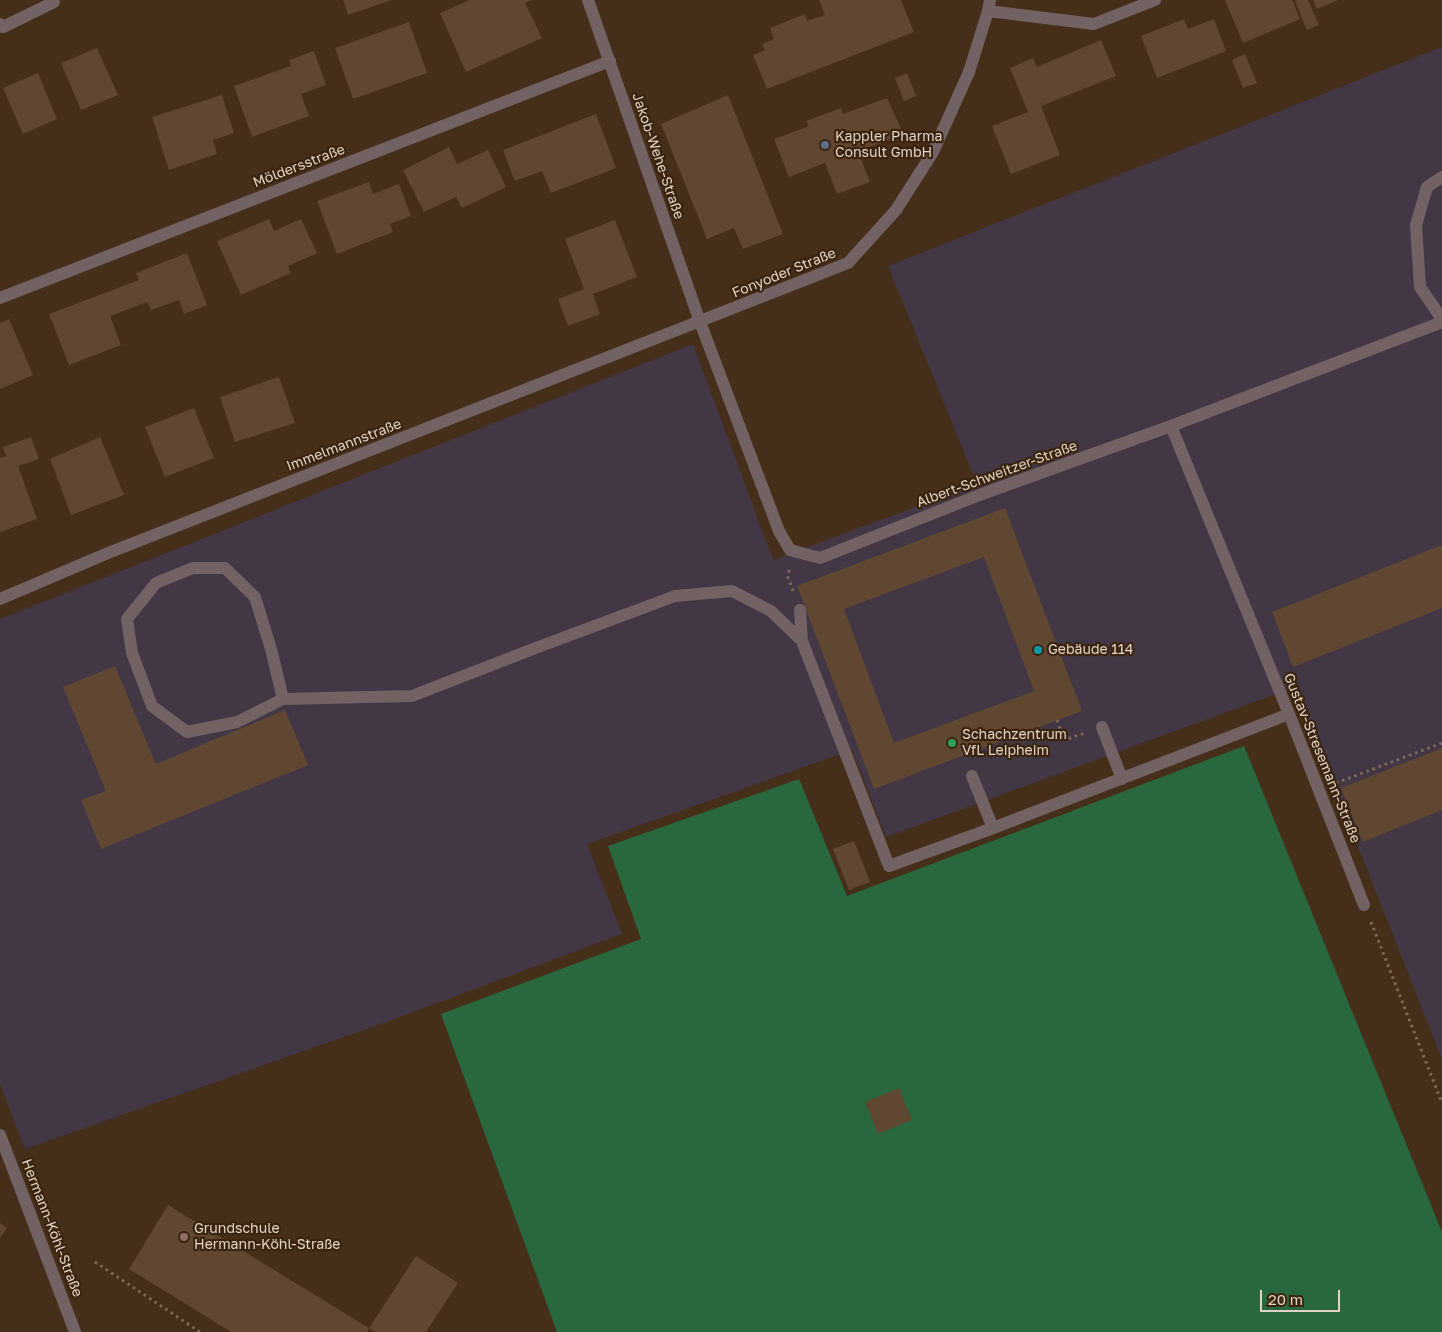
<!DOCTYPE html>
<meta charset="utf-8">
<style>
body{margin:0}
#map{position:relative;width:1442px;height:1332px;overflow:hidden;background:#452f1a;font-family:"Golos Text",sans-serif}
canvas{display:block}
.scale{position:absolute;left:1260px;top:1290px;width:80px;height:22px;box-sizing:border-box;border:2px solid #e0d2c5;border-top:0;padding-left:6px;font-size:15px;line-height:18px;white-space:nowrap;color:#e0d2c5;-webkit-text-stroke:4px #3b2510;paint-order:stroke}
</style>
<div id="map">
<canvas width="1442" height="1332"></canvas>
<div class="scale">20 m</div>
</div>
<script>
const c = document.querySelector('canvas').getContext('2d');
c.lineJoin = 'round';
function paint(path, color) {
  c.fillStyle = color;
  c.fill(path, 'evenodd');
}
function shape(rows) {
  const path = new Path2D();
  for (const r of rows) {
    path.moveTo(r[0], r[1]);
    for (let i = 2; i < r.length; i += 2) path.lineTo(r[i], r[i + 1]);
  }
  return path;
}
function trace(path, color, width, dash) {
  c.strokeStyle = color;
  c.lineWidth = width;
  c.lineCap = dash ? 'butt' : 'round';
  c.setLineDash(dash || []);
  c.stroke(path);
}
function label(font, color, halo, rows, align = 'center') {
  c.font = font + ' "Golos Text",sans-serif';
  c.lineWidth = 4.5;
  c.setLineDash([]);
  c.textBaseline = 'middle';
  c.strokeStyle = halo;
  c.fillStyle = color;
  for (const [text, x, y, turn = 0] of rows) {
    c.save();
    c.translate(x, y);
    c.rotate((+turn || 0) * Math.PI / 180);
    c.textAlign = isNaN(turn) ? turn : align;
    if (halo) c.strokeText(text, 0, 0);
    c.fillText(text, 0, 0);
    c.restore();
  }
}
const commercial = shape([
 [1442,47,1442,1059,1295,687,886,837,852,750,587,844,622,934,389,1021,25,1149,0,1084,0,619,693,344,773,560,977,484,888,266]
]);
const green = shape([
 [1244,746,1442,1232,1442,1332,557,1332,441,1014,641,939,608,846,799,779,847,896]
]);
const building = shape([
 [343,0,392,0,348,15],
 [470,0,532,0,525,3,542,38,466,72,440,13],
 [819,0,901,0,914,32,767,89,753,55,765,50,762,44,774,39,770,28,805,14,807,21,825,15],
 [1225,0,1292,0,1300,19,1243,43],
 [1297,0,1308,0,1319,25,1307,30,1295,1],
 [1313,0,1338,0,1317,9],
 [1184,19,1188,29,1214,19,1226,51,1157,78,1141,36],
 [409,22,427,73,353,99,335,48],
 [1101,40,1116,76,1041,106,1060,155,1011,174,992,126,1028,112,1010,68,1033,58,1037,67],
 [97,48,118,95,81,110,61,63],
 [314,51,326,85,301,94,309,116,252,137,234,86,291,66,289,60],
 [1245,54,1257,83,1243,88,1232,60],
 [38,73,57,119,23,134,3,88],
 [907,73,916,96,904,101,895,78],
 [222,95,234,133,213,140,217,154,169,170,152,117],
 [728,95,783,234,743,249,734,228,707,239,661,124],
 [887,98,904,135,858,151,870,182,837,194,825,163,789,177,774,139,809,126,806,121,841,108,843,114],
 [596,114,616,168,551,193,542,171,515,181,503,150],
 [449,147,457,164,488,150,506,187,462,208,456,197,424,212,403,170],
 [369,182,373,194,399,184,411,216,390,224,393,232,337,254,317,201],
 [269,219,274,231,301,219,317,253,288,266,291,273,241,295,217,241],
 [615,220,637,277,593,294,600,314,568,326,558,299,584,289,565,239],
 [187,253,207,305,184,314,179,300,151,310,147,302,110,316,121,345,69,365,49,314,139,280,136,273],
 [9,319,33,375,0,389,0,323],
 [279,377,295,423,235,442,220,397],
 [194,408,214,458,165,477,145,427],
 [31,437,39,459,18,466,37,519,0,532,0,458,6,456,3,447],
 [100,437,124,495,71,515,50,459],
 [1005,508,1082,711,874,789,797,586],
 [984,557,1034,691,894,743,844,609],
 [1442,545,1442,608,1293,667,1272,612],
 [115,666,156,764,285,710,308,765,101,849,81,800,106,791,63,687],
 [1442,748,1442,810,1363,842,1341,788],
 [854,841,870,882,849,890,833,849],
 [899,1088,912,1120,878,1134,865,1102],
 [168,1205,369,1328,367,1332,231,1332,129,1269],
 [0,1223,7,1228,0,1238],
 [416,1256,458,1283,426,1332,375,1332,369,1328]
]);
const path = shape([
 [789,570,788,578,794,593],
 [1057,720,1064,740,1085,733],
 [1336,783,1442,743],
 [1371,922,1442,1103],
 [95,1262,200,1332]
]);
const service = shape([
 [800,610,802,641,889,866,993,828,1289,714],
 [283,699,271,649,255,597,225,568,193,568,156,583,127,619,132,653,152,706,187,732,237,722,283,699,412,696,533,649,675,596,732,591,771,611,802,641],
 [1102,727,1122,779],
 [972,776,993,828]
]);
const minor = shape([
 [588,0,700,322,779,531,790,550,820,558,982,494,1171,426,1442,322],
 [988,11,1094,24,1155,0],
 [0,24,3,27,54,2],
 [1442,177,1427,187,1416,225,1420,287,1442,319],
 [0,298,610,61],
 [1171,426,1289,714,1364,905],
 [0,599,108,553,848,263,896,210,933,152,969,72,988,11,990,0],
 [0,1135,75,1332]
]);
const markers = [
 [825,145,5,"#5c6f8a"],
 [1038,650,5,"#0f9aa8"],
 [952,743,5,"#2e9e5b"],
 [184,1237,5,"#8d6e63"]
];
const poiNames = [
 ["Kappler Pharma",835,137],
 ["Consult GmbH",835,153],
 ["Gebäude 114",1048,650],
 ["Schachzentrum",962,735],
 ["VfL Leipheim",962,751],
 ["Grundschule",194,1229],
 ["Hermann-Köhl-Straße",194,1245]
];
const streetNames = [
 ["Jakob-Wehe-Straße",658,156,71],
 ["Möldersstraße",299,166,-21],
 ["Fonyoder Straße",784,273,-22],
 ["Immelmannstraße",344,445,-21],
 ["Albert-Schweitzer-Straße",997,474,-20],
 ["Gustav-Stresemann-Straße",1322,758,68],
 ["Hermann-Köhl-Straße",52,1228,69]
];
paint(commercial, '#433746');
paint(green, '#29683e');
paint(building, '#5f4732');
trace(path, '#7d6a57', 3, [2.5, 4]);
trace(service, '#726263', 12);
trace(minor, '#726263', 12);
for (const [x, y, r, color] of markers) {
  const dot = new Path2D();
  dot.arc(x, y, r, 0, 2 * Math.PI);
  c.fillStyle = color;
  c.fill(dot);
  trace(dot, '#3b2510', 2);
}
label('14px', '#e0d2c5', '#3b2510', poiNames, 'left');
label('14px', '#e0d2c5', '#3b2510', streetNames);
</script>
